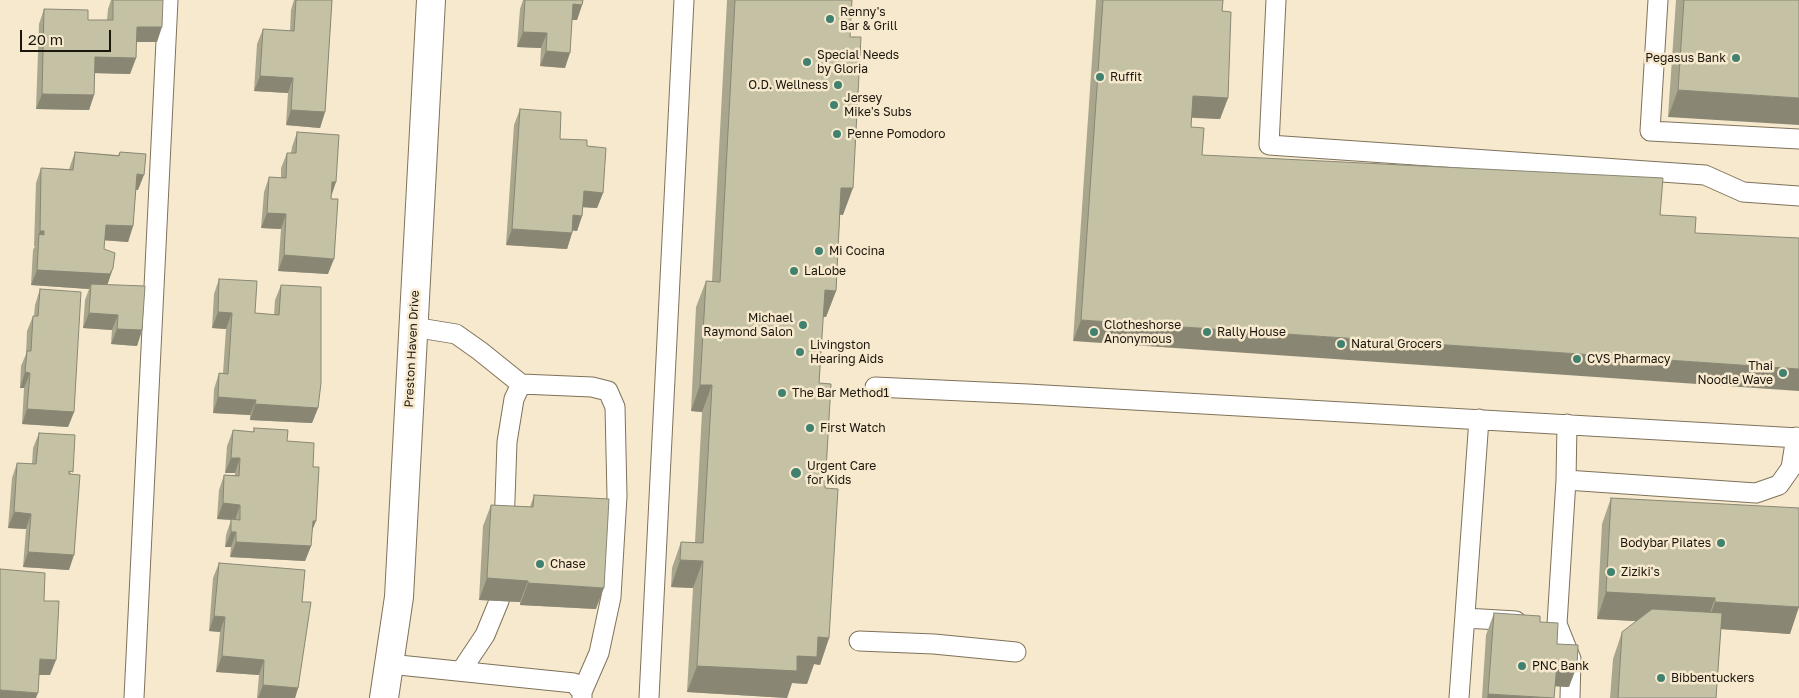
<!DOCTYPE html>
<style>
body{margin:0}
#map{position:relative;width:1799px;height:698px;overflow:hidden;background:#f7e9ce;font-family:"Golos Text",sans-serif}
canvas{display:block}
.scale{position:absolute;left:20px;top:30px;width:91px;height:22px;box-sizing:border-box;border:2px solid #1b160c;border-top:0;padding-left:6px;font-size:15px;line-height:18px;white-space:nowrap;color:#1b160c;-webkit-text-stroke:4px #f7e9ce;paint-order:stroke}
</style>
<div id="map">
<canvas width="1799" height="698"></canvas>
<div class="scale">20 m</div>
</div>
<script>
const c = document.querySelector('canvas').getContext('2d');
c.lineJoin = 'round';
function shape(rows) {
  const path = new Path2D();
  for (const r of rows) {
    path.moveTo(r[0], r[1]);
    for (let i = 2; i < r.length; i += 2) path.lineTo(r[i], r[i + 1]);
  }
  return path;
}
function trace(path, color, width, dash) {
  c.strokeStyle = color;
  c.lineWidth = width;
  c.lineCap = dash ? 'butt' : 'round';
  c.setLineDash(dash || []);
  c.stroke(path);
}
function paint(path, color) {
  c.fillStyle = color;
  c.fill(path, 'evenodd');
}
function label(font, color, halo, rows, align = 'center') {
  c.font = font + ' "Golos Text",sans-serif';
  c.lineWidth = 5;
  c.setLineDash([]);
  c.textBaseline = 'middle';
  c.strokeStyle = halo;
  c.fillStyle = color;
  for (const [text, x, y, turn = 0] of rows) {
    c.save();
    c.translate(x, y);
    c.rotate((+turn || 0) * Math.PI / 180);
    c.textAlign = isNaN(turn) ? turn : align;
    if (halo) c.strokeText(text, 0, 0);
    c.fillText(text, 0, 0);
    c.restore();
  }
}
const lane = shape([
 [1276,0,1269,145,1705,175,1743,192,1799,196],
 [1658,0,1650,131,1799,139],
 [413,327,456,334,480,351,521,384],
 [875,387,1028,394,1799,438],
 [1567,424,1566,480,1557,624,1571,659,1570,698],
 [1566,480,1756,493,1779,485,1791,468,1796,437],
 [504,528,507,442,514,399,521,384,592,387,608,391,615,407,617,496,611,597,599,653,582,692],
 [1465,618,1516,621],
 [859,641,934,644,1016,652],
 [389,664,574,683,582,692,582,698],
 [461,671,485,635,499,601],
 [134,698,168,0],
 [649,698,684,0],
 [1459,698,1479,419]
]);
const street = shape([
 [384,698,399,597,431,0]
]);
const wall = shape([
 [111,0,163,0,157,42,136,42,136,58,130,74,95,73,94,95,89,110,36,109,39,24,44,9,88,20,107,20,108,9],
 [294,0,332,0,325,112,320,128,286,125,288,93,254,91,257,44,263,29,290,31,291,10],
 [523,0,583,0,582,5,577,20,572,20,565,68,540,66,541,48,517,47,520,9],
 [727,0,852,0,850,37,843,215,840,214,836,291,826,317,823,317,819,383,825,488,829,638,820,665,814,664,807,684,792,683,787,698,687,692,693,588,671,587,672,568,681,542,695,542,702,412,691,411,696,307,706,281,712,281],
 [1096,0,1223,0,1222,11,1228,98,1220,119,1192,118,1073,341],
 [1676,0,1799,0,1668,117],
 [520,109,560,139,587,146,603,193,597,208,583,207,582,216,577,231,573,230,567,249,506,245,514,125],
 [297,132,331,196,328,274,278,271,281,229,261,228,264,192,269,177,281,178,281,168,287,153,291,153,292,147],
 [75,152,118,155,120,152,138,190,136,190,133,226,128,242,104,240,104,249,113,268,107,285,142,330,137,346,111,344,112,330,83,328,85,300,89,289,31,285,33,250,35,246,34,246,36,183,41,168,69,169],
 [219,279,255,313,274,315,275,300,281,285,318,408,312,423,250,420,250,415,213,413,214,389,219,373,223,373,226,329,212,328,214,294],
 [40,289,74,412,68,427,22,424,24,388,20,388,21,366,26,354,27,331,33,316,34,316,35,305],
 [254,428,287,441,313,467,312,531,311,546,305,561,230,557,231,547,225,547,226,535,231,520,217,519,219,490,224,475,235,475,235,473,225,473,227,446,233,430,253,432],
 [39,433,72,475,69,570,23,567,26,529,8,528,12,478,17,463,32,464,33,448],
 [534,495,596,609,520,605,520,602,479,600,483,526,491,505,530,507],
 [1611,498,1790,634,1721,629,1716,698,1610,698,1613,659,1622,632,1637,621,1597,619,1602,524],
 [219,563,302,602,298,688,295,698,257,698,259,675,216,672,220,632,209,631,213,578],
 [1494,613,1540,622,1557,644,1569,687,1555,686,1554,698,1482,698,1486,635]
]);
const shadedWall = shape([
 [573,4,582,5,577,20,568,20],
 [137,27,162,27,157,42,131,42],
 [523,32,547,33,541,48,517,47],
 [546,51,570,53,565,68,540,66],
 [95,57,136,58,130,74,90,73],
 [260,76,293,78,288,93,254,91],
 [1678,90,1799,98,1799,125,1668,117],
 [42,94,94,95,89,110,36,109],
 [1193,96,1228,98,1220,119,1185,117],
 [291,110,325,112,320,128,286,125],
 [137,174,144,175,138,190,131,189],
 [332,182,336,182,331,197],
 [841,188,853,188,843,215,832,214],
 [584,191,603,193,597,208,579,207],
 [267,213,286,214,281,229,261,228],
 [573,215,582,216,577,231,568,230],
 [106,225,133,226,128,242,100,240],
 [512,229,572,233,567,249,506,245],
 [40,231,44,231,39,246,39,234,34,246],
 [284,255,334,259,328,274,278,271],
 [113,268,108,283,104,290,91,284,89,289,31,285,37,270],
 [825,290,836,291,826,317,815,317],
 [218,312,232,313,226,329,212,328],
 [89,313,118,315,112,330,83,328],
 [1081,320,1799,369,1799,391,1073,341],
 [117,329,142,330,137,346,111,344],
 [25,372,30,373,24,388,20,388],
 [700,385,712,385,702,412,691,411],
 [218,397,256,400,250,415,213,413],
 [255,404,318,408,312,423,250,420],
 [27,409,74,412,68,427,22,424],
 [231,458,240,458,235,473,225,473],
 [223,503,240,505,235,520,217,519],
 [14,512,31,514,26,529,8,528],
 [313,521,316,521,310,536],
 [231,532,236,532,231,547,225,547],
 [236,542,311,546,305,561,230,557],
 [28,552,74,555,69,570,23,567],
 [680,560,703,561,693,588,671,587],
 [487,578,528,581,520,602,479,600],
 [528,583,604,588,596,609,520,605],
 [1606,592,1715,598,1706,625,1597,619],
 [1715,602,1799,607,1790,634,1706,628],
 [214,616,225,617,220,632,209,631],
 [818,637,829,638,820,665,814,664,807,684,792,683,787,698,687,692,697,666,797,656],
 [222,656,264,660,259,675,216,672],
 [40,659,56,660,50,675,35,675],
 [1557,664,1577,666,1569,687,1549,686],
 [263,685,298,688,295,698,258,698],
 [0,690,38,693,36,698,0,698],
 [1488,694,1545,698,1487,698]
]);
const building = shape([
 [113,0,163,0,162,27,137,27,136,58,95,57,94,95,42,94,44,9,88,10,88,20,113,20,113,0],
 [296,0,332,0,325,112,291,110,293,78,260,76,263,29,294,31,296,0],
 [525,0,583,0,582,5,573,4,570,53,546,51,547,33,523,32,525,0],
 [735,0,852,0,850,37,861,37,853,188,841,188,836,291,825,290,819,383,831,384,825,488,838,489,829,638,818,637,817,657,797,656,797,671,697,666,703,561,680,560,681,542,703,543,712,385,700,385,706,281,720,282,735,0],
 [1103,0,1223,0,1222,11,1231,12,1228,98,1193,96,1191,127,1204,128,1202,155,1663,178,1660,215,1696,217,1695,233,1799,238,1799,369,1081,320,1103,0],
 [1684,0,1799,0,1799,98,1678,90,1684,0],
 [520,109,561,112,560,139,587,140,587,146,606,148,603,193,584,191,582,216,573,215,572,233,512,229,520,109],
 [297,132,339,135,336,182,332,182,331,199,338,199,334,259,284,255,286,214,267,213,269,177,286,178,287,153,296,153,297,132],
 [75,152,119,156,120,152,146,154,144,175,137,174,133,226,106,225,104,249,115,253,113,268,110,274,37,270,39,234,44,235,44,231,40,231,41,168,73,170,75,152],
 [219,279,257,281,255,313,279,315,281,285,321,287,321,383,318,408,255,404,256,400,218,397,219,373,228,374,232,313,218,312,219,279],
 [91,284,145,286,142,330,117,329,118,315,89,313,91,284],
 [40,289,81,292,74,412,27,409,30,373,25,372,27,351,31,351,33,316,38,316,40,289],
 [254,428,288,430,287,441,314,443,313,467,319,467,316,521,313,521,311,546,236,542,236,532,231,532,231,519,240,520,240,505,223,503,224,475,239,476,240,458,231,458,233,430,254,432,254,428],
 [39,433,75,435,73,472,69,471,69,474,80,475,74,555,28,552,31,514,14,512,17,463,36,464,39,433],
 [534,495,609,499,604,588,528,583,528,581,487,578,491,505,533,507,534,495],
 [1611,498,1799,508,1799,607,1715,602,1715,598,1606,592,1611,498],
 [219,563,305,570,302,602,311,602,298,688,263,685,264,660,222,656,225,617,214,616,219,563],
 [0,569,45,573,44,601,59,601,56,660,40,659,38,693,0,690,0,569],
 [1652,609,1722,613,1716,698,1618,698,1622,632,1652,609],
 [1494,613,1540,616,1540,622,1558,623,1557,644,1578,645,1577,666,1557,664,1554,698,1488,694,1494,613]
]);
const markers = [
 [830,19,5,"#408170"],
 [1736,58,5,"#408170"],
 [807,62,5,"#408170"],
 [1100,77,5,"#408170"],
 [838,85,5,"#408170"],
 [834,105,5,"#408170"],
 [837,134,5,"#408170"],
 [819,251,5,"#408170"],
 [794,271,5,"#408170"],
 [803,325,5,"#408170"],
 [1094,332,5,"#408170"],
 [1207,332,5,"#408170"],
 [1341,344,5,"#408170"],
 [800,352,5,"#408170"],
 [1577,359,5,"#408170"],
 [1783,373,5,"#408170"],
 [782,393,5,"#408170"],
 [810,428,5,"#408170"],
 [796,473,6,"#408170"],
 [1721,543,5,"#408170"],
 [540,564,5,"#408170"],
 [1611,572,5,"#408170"],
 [1522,666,5,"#408170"],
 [1661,678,5,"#408170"]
];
const poiNames = [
 ["Renny's",840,12],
 ["Bar & Grill",840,26],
 ["Special Needs",817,55],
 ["by Gloria",817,69],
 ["Pegasus Bank",1726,58,"right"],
 ["Ruffit",1110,77],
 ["O.D. Wellness",828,85,"right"],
 ["Jersey",844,98],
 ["Mike's Subs",844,112],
 ["Penne Pomodoro",847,134],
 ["Mi Cocina",829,251],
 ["LaLobe",804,271],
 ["Michael",793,318,"right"],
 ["Raymond Salon",793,332,"right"],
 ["Clotheshorse",1104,325],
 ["Anonymous",1104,339],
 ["Rally House",1217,332],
 ["Natural Grocers",1351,344],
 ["Livingston",810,345],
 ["Hearing Aids",810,359],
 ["CVS Pharmacy",1587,359],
 ["Thai",1773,366,"right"],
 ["Noodle Wave",1773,380,"right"],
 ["The Bar Method1",792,393],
 ["First Watch",820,428],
 ["Urgent Care",807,466],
 ["for Kids",807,480],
 ["Bodybar Pilates",1711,543,"right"],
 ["Chase",550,564],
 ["Ziziki's",1621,572],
 ["PNC Bank",1532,666],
 ["Bibbentuckers",1671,678]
];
const streetNames = [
 ["Preston Haven Drive",412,349,-87]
];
trace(lane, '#7f725a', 21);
trace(street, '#7f725a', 30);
trace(lane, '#fff', 19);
trace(street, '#fff', 28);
paint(wall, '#a9a68e');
paint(shadedWall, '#898774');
paint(building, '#c4c1a5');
trace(building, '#898774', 1);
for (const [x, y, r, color] of markers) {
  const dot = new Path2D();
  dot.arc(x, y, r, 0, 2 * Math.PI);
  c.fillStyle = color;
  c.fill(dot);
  trace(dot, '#f7e9ce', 2);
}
label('12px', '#1b160c', '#f7e9ce', poiNames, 'left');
label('12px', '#1b160c', '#f7e9ce', streetNames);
</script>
